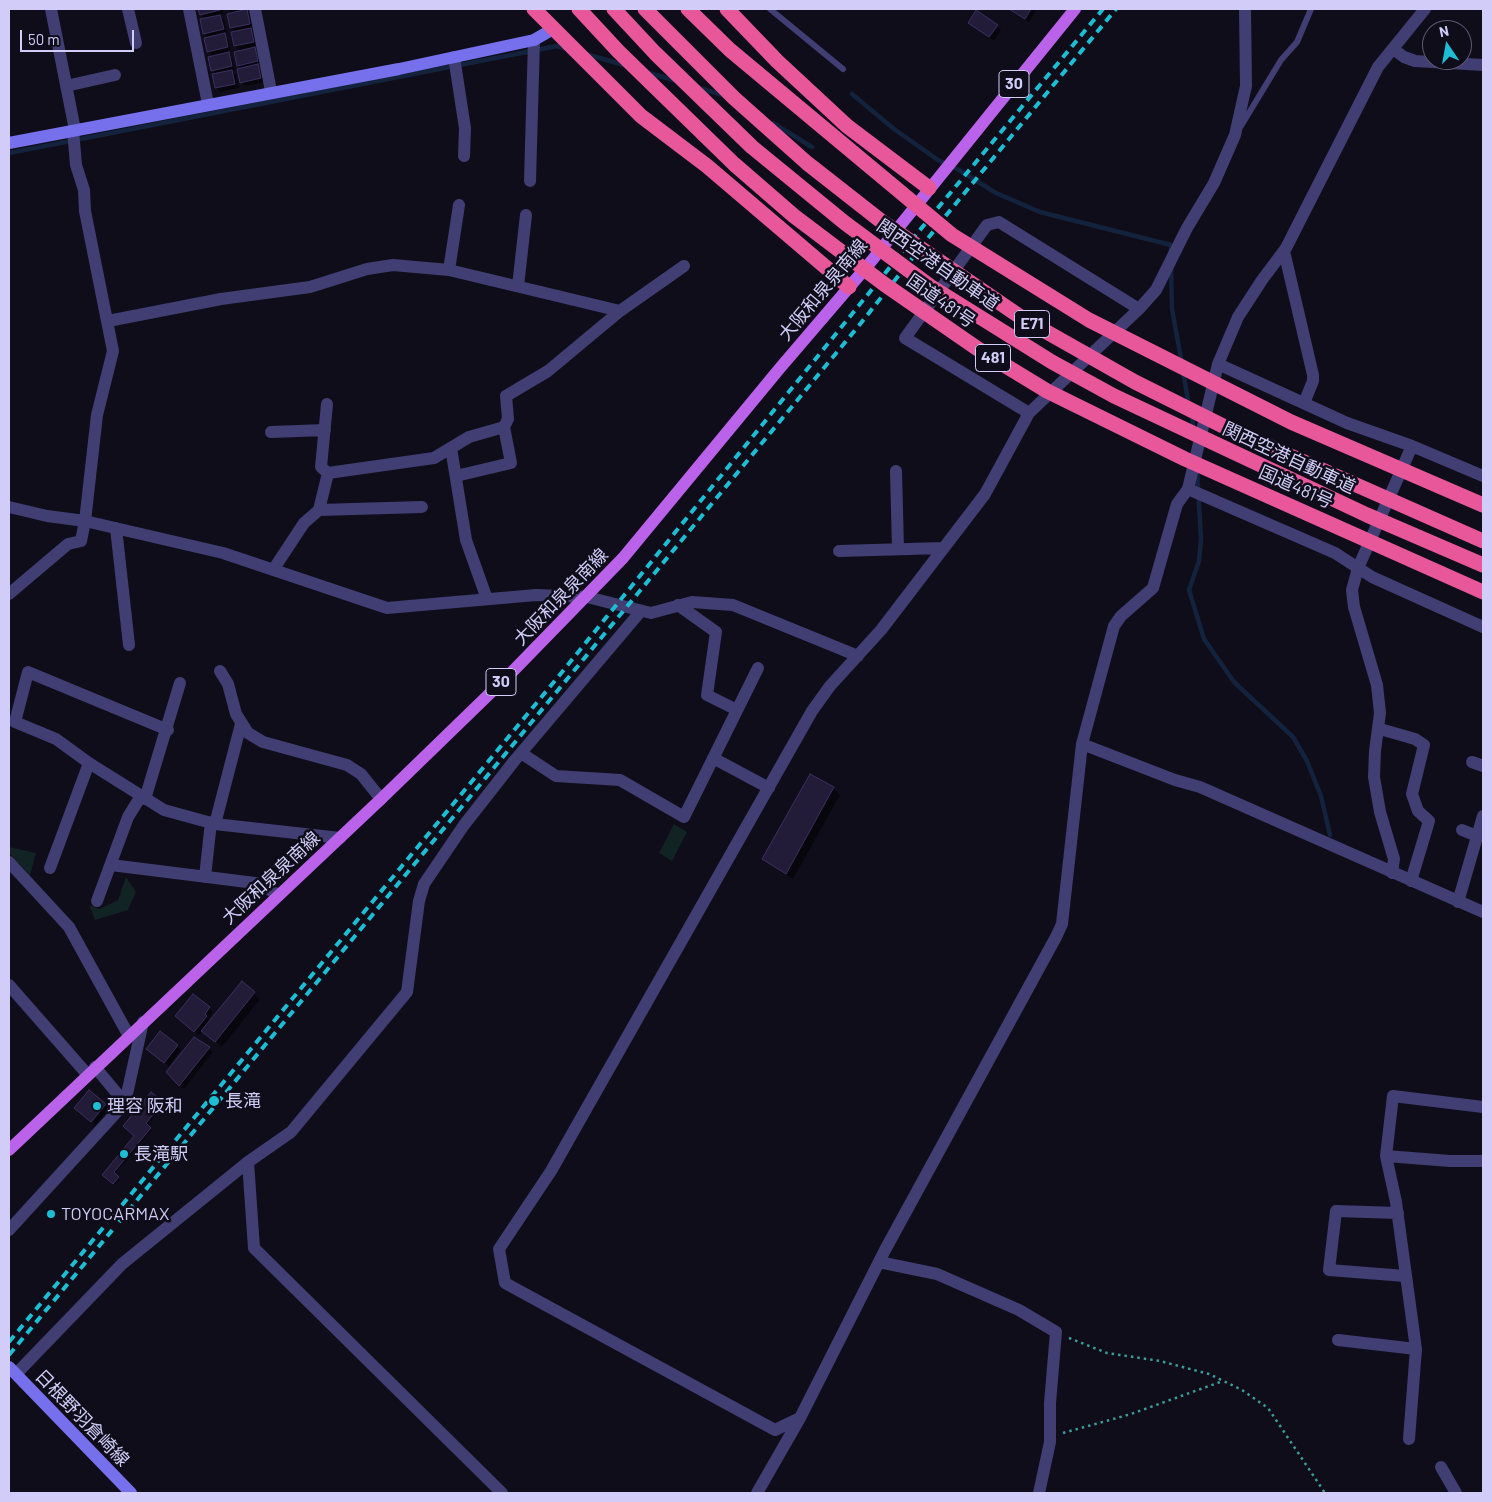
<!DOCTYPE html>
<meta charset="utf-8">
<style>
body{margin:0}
#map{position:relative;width:1492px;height:1502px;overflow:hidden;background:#0f0d1a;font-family:Barlow,sans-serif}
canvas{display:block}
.frame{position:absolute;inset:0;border:10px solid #d2cdf8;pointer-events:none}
.north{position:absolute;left:1422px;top:20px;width:50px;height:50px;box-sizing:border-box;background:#0f0d1a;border:1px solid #5d5a73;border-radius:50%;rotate:348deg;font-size:14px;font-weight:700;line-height:20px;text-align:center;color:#d2cdf8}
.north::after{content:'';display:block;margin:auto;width:18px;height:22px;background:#1dbed4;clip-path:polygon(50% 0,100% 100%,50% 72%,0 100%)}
.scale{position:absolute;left:20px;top:30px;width:114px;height:22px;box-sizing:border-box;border:2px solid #d2cdf8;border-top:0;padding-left:6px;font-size:15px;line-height:18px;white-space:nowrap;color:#d2cdf8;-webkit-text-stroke:4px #0f0d1a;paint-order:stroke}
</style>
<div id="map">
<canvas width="1492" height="1502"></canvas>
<div class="frame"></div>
<div class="north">N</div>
<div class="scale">50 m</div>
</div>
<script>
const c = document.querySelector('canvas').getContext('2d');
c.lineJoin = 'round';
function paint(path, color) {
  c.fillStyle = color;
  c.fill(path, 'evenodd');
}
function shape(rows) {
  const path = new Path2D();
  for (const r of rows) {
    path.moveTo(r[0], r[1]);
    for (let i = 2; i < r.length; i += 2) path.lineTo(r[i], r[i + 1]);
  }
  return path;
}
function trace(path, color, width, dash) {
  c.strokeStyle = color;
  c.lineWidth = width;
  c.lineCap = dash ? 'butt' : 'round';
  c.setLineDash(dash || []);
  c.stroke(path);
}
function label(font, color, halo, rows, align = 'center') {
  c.font = font + ' Barlow,"Noto Sans JP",sans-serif';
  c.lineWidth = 5;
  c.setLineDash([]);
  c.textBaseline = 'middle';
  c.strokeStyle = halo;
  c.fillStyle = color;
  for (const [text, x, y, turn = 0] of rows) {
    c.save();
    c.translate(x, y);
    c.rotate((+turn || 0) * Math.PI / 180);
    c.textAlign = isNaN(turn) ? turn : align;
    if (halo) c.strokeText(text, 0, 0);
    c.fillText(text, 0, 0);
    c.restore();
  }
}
const green = shape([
 [674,824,687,832,672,861,659,853],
 [9,847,36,853,30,875,9,853],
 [126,877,136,892,128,910,95,920,89,905,99,909,118,900]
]);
const shadow = shape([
 [200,9,222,9,224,14,219,15,224,20,227,33,223,34,228,39,231,51,227,52,232,58,235,70,232,71,236,75,239,88,220,92,216,88,213,75,216,74,212,70,214,57,208,51,209,38,204,33,206,19,201,14],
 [228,9,248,9,245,9,251,15,254,28,251,28,255,33,258,46,253,47,258,53,261,65,258,66,261,70,264,82,245,86,241,82,242,69,238,65,241,52,235,46,236,32,231,28,233,14],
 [1010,9,1037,9,1029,22],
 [969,22,997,26,1001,30,994,41],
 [810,776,833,788,840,795,793,879,764,859],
 [242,983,260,999,222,1047,202,1030,199,1035,176,1016,193,995,213,1012,208,1019,211,1021],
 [194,1039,213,1052,184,1089,168,1072],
 [177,1046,181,1050,169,1066,152,1053],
 [89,1092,109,1109,96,1125,80,1112],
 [152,1094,164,1105,147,1126,152,1130,114,1175,120,1179,115,1185,103,1175,136,1136]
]);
const stream = shape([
 [586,54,627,66],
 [649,73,677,81],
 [699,88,723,95],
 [852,94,894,129,938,160,959,170,996,193,1040,212,1171,245,1171,252],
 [773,123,812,147],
 [9,153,557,46,567,49],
 [1171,267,1172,309,1182,364],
 [1183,371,1189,406],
 [1191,413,1194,430],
 [1197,470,1201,539,1199,561,1189,590,1204,639,1234,682,1293,737,1307,761,1321,796,1330,835]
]);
const building = shape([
 [198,9,220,9,220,10,200,15,198,9],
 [247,9,250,24,230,28,227,14,247,9],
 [1009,9,1031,9,1025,19,1009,9],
 [976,10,998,25,989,37,968,23,976,10],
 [220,15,224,29,203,34,200,19,220,15],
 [251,28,254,42,234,46,231,32,251,28],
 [225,33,228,47,207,52,204,38,225,33],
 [255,47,258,61,237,66,234,52,255,47],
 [229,52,232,66,211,71,208,57,229,52],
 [258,64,261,78,240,83,237,69,258,64],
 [232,70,235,84,215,88,212,74,232,70],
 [810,774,834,787,786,874,762,859,810,774],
 [242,981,255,992,215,1042,201,1031,242,981],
 [193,994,210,1007,205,1014,207,1016,194,1032,175,1016,193,994],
 [160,1031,178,1045,164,1063,146,1049,160,1031],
 [194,1037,210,1047,179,1086,166,1072,194,1037],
 [89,1090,106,1104,91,1122,74,1108,89,1090],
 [151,1092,164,1102,146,1123,151,1128,114,1172,119,1177,113,1184,102,1175,134,1136,123,1126,151,1092]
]);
const path = shape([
 [1069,1338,1107,1353,1160,1361,1209,1374,1242,1390,1268,1408,1325,1493],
 [1063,1433,1131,1414,1223,1381]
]);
const lane = shape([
 [770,9,843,69],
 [1241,126,1281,60,1297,42,1311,9]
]);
const street = shape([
 [51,9,75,130],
 [128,9,136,43],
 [189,9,208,104],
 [255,9,271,91],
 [1245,9,1246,86,1235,135,1214,183,1187,228,1156,290,1139,309,1029,413,985,494,881,630,830,686,812,711,551,1171,499,1249,505,1283,775,1430,800,1418,885,1250,1056,937,1062,924,1082,744,1114,626,1121,616,1153,588,1177,504,1188,489,1218,364,1238,317,1262,280,1286,248,1378,67,1425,9],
 [1393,49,1404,57,1415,61,1483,65],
 [454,57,465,128,464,156],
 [66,86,115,75],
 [530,181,534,40],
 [1284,251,1313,375,1313,381,1304,403],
 [449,270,459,205],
 [518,286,526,215],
 [108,321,221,299,310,287,367,269,393,265,449,270,620,311],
 [1218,364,1347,423,1412,446,1483,476],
 [327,404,321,467,328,473,434,458,469,437,504,427],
 [1029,413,905,338,987,225,999,222,1139,309],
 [271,432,325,430],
 [451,448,466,540,487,599],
 [896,471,898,549],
 [456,476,511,463,504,427,508,419,506,396,548,371,620,311,684,266],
 [1188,489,1335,553,1372,577,1483,627],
 [9,507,47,516,85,521,223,553,387,608,536,595,587,597,651,613,692,602,733,605,858,656],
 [319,510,422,507],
 [116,528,129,645],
 [839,551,943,548],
 [273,570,304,523,319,510,328,473],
 [9,594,68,544,81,541,85,521,97,415,113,351,85,211,84,190,76,165,73,130],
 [678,605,716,632,707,695,737,710],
 [220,671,228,684,236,714,248,733,263,742,347,765,361,774,381,799],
 [1380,729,1415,739,1424,745,1412,794,1418,811,1429,821,1411,881],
 [168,730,28,672,15,722,56,739,89,763,164,810,215,824,340,838],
 [1082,744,1175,780,1200,787,1483,912],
 [521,753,556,776,620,780,684,817,758,668],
 [713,758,769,788],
 [1472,762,1483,766],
 [145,799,180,683],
 [215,824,241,724],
 [1462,830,1477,836],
 [9,862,69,927,129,1036],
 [111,865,263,884,278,896],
 [50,868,89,763],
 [1392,873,1394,859,1380,812,1374,777,1375,751,1380,713,1377,685,1354,607,1352,590,1358,568,1412,446],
 [205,877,211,822],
 [97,901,128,817,141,796],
 [1458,902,1483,816],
 [9,985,87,1074],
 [125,1103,143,1022],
 [1386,1156,1450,1161,1483,1161],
 [248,1162,254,1248,502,1493],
 [1398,1213,1336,1211,1329,1270,1405,1276],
 [9,1230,125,1103,95,1067],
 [879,1262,937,1274,1019,1310,1056,1332,1050,1403,1050,1442,1039,1493],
 [1338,1340,1416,1349],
 [16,1374,122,1264,248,1162,291,1132,407,992,419,901,424,884,464,825,515,760,641,611],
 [1409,1439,1416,1349,1396,1202,1386,1156,1393,1096,1483,1107],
 [1441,1467,1456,1493],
 [757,1493,800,1418]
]);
const secondary = shape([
 [9,143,399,69,534,40,553,29],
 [9,1367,131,1493]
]);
const primary = shape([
 [9,1150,381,799,512,672,623,558,780,368,869,264,1075,9]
]);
const highway = shape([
 [534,9,641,116,707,166,849,287],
 [727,9,777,61,847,126,929,188]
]);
const rail = shape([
 [113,1216,558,677,937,209,1103,9],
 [119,1222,861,323,944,218,1116,9],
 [9,1342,107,1223],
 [9,1355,114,1228]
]);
const highwayBridge = shape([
 [579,9,618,51,734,164,794,216,884,284,978,349,1047,391,1185,459,1483,592],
 [614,9,655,53,752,147,845,223,930,286,1052,362,1114,396,1367,515,1483,565],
 [645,9,734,98,807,163,881,221,1022,318,1135,382,1223,426,1483,541],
 [688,9,730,50,952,235,1089,320,1291,422,1483,505]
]);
const markers = [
 [214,1101,6,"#1dbed4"],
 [97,1106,5,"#1dbed4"],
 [124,1154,5,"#1dbed4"],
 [51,1214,5,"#1dbed4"]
];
const shields = [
 [1014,84,30],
 [1032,324,35],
 [993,358,35],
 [501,682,30]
];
const shieldNames = [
 ["30",1014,84],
 ["E71",1032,324],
 ["481",993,358],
 ["30",501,682]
];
const streetNames = [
 ["関西空港自動車道",938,265,35],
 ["大阪和泉泉南線",823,290,-50],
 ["国道481号",941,301,35],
 ["関西空港自動車道",1289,458,25],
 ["国道481号",1296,487,24],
 ["大阪和泉泉南線",561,597,-46],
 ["大阪和泉泉南線",271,878,-43],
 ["日根野羽倉崎線",82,1418,46]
];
const poiNames = [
 ["長滝",225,1101],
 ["理容 阪和",107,1106],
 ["長滝駅",134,1154],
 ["TOYOCARMAX",61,1214]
];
paint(green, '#112323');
paint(shadow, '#0007');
trace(stream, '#13233d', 4.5);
paint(building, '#221c38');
trace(building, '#3b3161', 1);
trace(path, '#3b9d9a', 2.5, [2.5, 4]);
trace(lane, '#413e73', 6);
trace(street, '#413e73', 12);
trace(secondary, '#7670ec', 12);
trace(primary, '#ba62ea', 12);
trace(highway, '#e8579a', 15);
trace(rail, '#1dbed4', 4, [8, 6]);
trace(highwayBridge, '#e8579a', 15);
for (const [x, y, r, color] of markers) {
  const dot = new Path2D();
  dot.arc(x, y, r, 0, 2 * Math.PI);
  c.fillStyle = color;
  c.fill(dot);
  trace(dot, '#0f0d1a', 2);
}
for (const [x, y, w] of shields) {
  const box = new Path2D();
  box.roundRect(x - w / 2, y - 13.5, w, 27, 4);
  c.fillStyle = '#0f0d1a';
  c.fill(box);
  trace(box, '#d2cdf8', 1);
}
label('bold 16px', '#d2cdf8', null, shieldNames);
label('18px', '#d2cdf8', '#0f0d1a', streetNames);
label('18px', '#d2cdf8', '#0f0d1a', poiNames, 'left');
</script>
